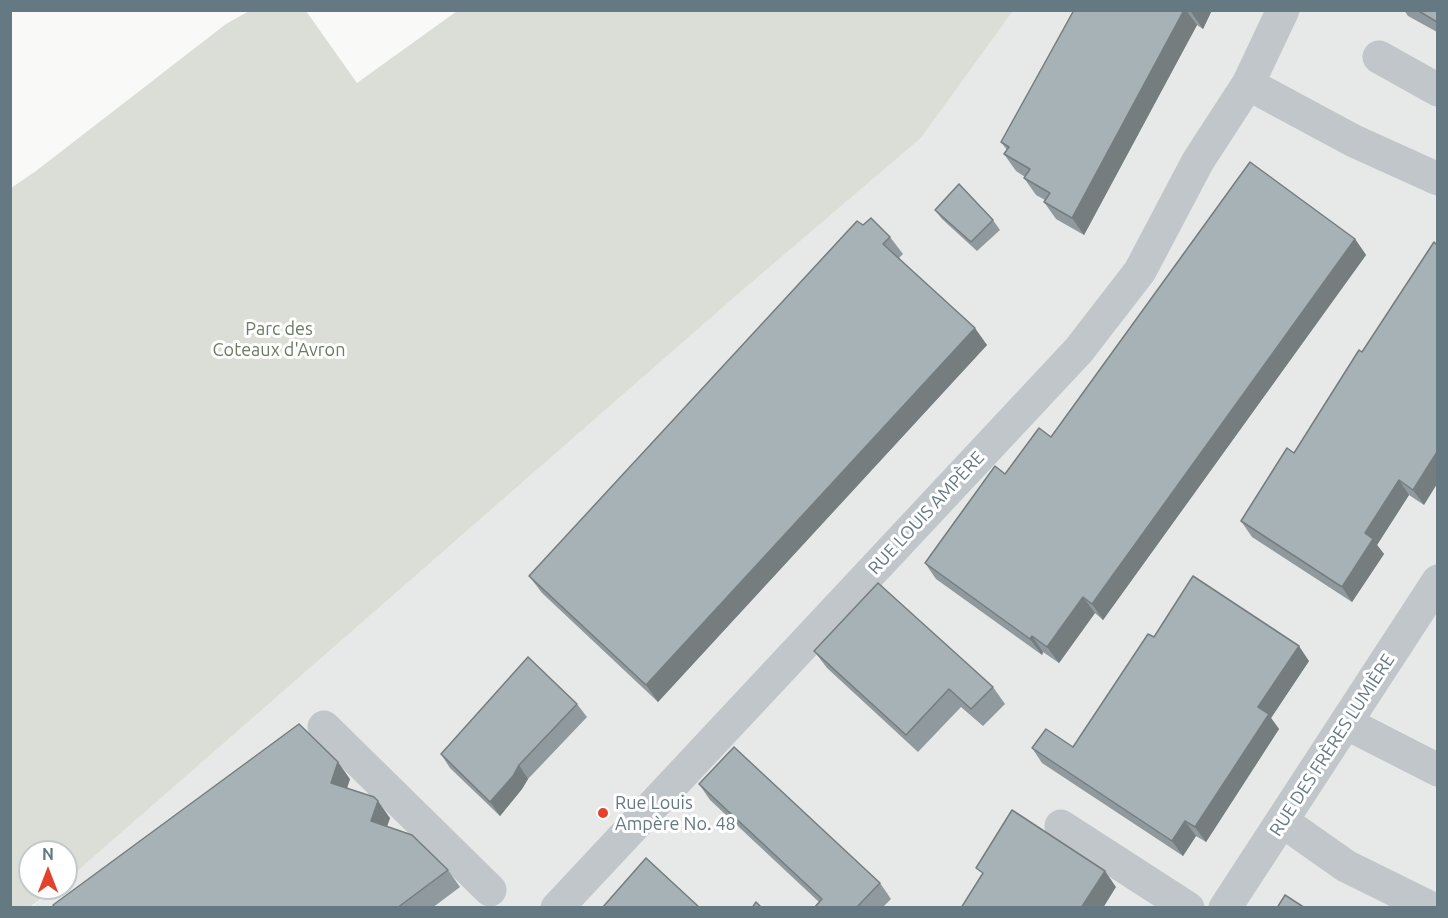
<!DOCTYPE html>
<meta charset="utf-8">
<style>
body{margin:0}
#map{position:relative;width:1448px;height:918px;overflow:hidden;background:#f9f9f7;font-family:Ubuntu,sans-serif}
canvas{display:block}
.frame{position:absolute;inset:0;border:12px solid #657982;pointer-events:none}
.north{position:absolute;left:18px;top:840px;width:60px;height:60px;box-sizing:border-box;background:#fff;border:2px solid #c1c9cd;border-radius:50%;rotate:0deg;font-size:16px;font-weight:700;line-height:24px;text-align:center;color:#657982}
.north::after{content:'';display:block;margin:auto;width:21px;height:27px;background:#e3432e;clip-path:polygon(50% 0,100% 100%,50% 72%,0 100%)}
</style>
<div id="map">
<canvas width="1448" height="918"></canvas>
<div class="frame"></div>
<div class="north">N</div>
</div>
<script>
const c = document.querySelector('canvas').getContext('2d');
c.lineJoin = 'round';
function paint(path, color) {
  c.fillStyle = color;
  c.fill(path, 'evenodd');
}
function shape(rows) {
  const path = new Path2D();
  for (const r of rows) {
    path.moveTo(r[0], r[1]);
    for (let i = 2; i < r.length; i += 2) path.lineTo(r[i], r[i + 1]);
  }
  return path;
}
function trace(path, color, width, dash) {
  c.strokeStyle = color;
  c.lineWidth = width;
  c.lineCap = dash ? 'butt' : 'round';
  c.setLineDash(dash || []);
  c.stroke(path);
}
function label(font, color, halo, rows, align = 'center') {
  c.font = font + ' Ubuntu,sans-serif';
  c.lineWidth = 6;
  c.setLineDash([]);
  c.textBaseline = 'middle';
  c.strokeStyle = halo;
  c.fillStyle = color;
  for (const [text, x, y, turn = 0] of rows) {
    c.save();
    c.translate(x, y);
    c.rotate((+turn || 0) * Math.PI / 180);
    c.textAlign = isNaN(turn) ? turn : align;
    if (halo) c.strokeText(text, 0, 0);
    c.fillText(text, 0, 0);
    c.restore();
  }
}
const built = shape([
 [1013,11,1437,11,1437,907,30,908,56,888,66,888,66,881,737,295,921,138]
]);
const green = shape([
 [251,10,306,11,357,83,457,11,1013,11,921,138,737,295,66,881,66,852,30,852,30,888,56,888,30,907,11,907,11,188,36,171,226,24]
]);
const minor = shape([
 [1379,57,1438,90],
 [1248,84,1354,141,1438,179],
 [1346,723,1438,770],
 [324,727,490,890],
 [1282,821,1346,866,1431,908],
 [1061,826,1188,908],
 [557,908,1079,350,1140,271,1198,161,1248,84,1283,10],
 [1225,908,1438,581]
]);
const wall = shape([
 [1074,10,1212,10,1203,29,1197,25,1084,235,1056,219,1044,202,1045,200,1036,195,1024,178,1025,177,1016,171,1004,154,1007,150,1001,142],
 [1404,10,1437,10,1437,32,1408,16],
 [935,210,993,220,1000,230,977,251,942,219],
 [863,225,890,237,903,254,899,258,987,345,658,702,542,593,529,576],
 [1355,239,1366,255,1103,620,1095,613,1059,663,1043,652,1042,655,936,579,925,563,1005,474,1051,437],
 [1359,350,1424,505,1409,495,1377,545,1384,554,1352,602,1252,537,1241,521,1294,453],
 [1154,637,1309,661,1271,718,1279,729,1206,842,1196,836,1183,856,1042,763,1032,748,1073,747],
 [814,651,993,687,1005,704,983,726,961,707,918,752,827,668],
 [577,704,587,717,528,779,522,789,500,816,450,768,441,754],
 [350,779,347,788,390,818,387,826,448,870,460,887,432,908,54,908],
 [699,784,880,883,891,899,882,908,814,908,819,902,710,800]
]);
const shadedWall = shape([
 [1184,10,1186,10,1197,25,1084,235,1072,218],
 [1191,10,1212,10,1203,29,1191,12],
 [1355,239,1366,255,1103,620,1092,604],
 [975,328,987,345,658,702,646,685],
 [1437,452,1437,484,1424,505,1413,490],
 [1399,480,1409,495,1377,545,1384,554,1352,602,1342,587,1365,533],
 [1083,597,1095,613,1059,663,1047,647],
 [1032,636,1043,652,1042,655,1030,639],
 [1299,646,1309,661,1271,718,1279,729,1206,842,1195,827,1258,707],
 [338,762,350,779,343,800,331,783],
 [519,765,528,779,522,789,500,816,490,802],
 [378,801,390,818,383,838,371,821],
 [1185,821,1196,836,1183,856,1172,841],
 [1105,871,1116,887,1103,908,1081,908]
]);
const building = shape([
 [1074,10,1184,10,1072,218,1044,202,1050,193,1024,178,1030,169,1004,154,1009,147,1001,142,1074,10],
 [1417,10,1437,10,1437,22,1417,10],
 [1250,162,1355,239,1092,604,1083,597,1047,647,1032,636,1030,639,925,563,995,466,1005,474,1039,428,1051,437,1250,162],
 [959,184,993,220,971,242,935,210,959,184],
 [871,218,890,237,883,244,975,328,646,685,529,576,857,221,863,225,871,218],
 [1434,242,1437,245,1437,452,1413,490,1399,480,1365,533,1373,539,1342,587,1241,521,1287,448,1294,453,1359,350,1362,352,1434,242],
 [1193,576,1299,646,1258,707,1269,714,1195,827,1185,821,1172,841,1032,748,1046,729,1073,747,1148,634,1154,637,1193,576],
 [878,583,993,687,971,709,949,689,906,735,814,651,878,583],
 [528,657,577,704,519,765,513,776,490,802,441,754,528,657],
 [299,724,338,762,331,783,374,797,378,801,371,821,412,835,448,870,397,908,55,908,53,905,299,724],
 [734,747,880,883,856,908,814,908,822,899,699,784,734,747],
 [1012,810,1105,871,1081,908,961,908,983,873,976,868,1012,810],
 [646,858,700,908,602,908,646,858],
 [1285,895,1305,908,1277,908,1285,895],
 [756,902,762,908,752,908,756,902]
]);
const markers = [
 [603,813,6,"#e3432e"]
];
const parkNames = [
 ["Parc des",279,329],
 ["Coteaux d'Avron",279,350]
];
const streetNames = [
 ["RUE LOUIS AMPÈRE",926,513,-47],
 ["RUE DES FRÈRES LUMIÈRE",1332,745,-57]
];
const poiNames = [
 ["Rue Louis",615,803],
 ["Ampère No. 48",615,824]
];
paint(built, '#e7e9e8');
paint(green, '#daded6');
trace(minor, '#c0c6c9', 33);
paint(wall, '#90999d');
paint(shadedWall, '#757d7f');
paint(building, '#a7b2b6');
trace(building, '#757d7f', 1.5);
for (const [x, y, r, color] of markers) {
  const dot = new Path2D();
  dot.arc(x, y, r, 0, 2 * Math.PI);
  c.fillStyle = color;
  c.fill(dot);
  trace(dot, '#fff', 2);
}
label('18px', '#6a7a63', '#fff', parkNames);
label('18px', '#657982', '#fff', streetNames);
label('18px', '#657982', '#fff', poiNames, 'left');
</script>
